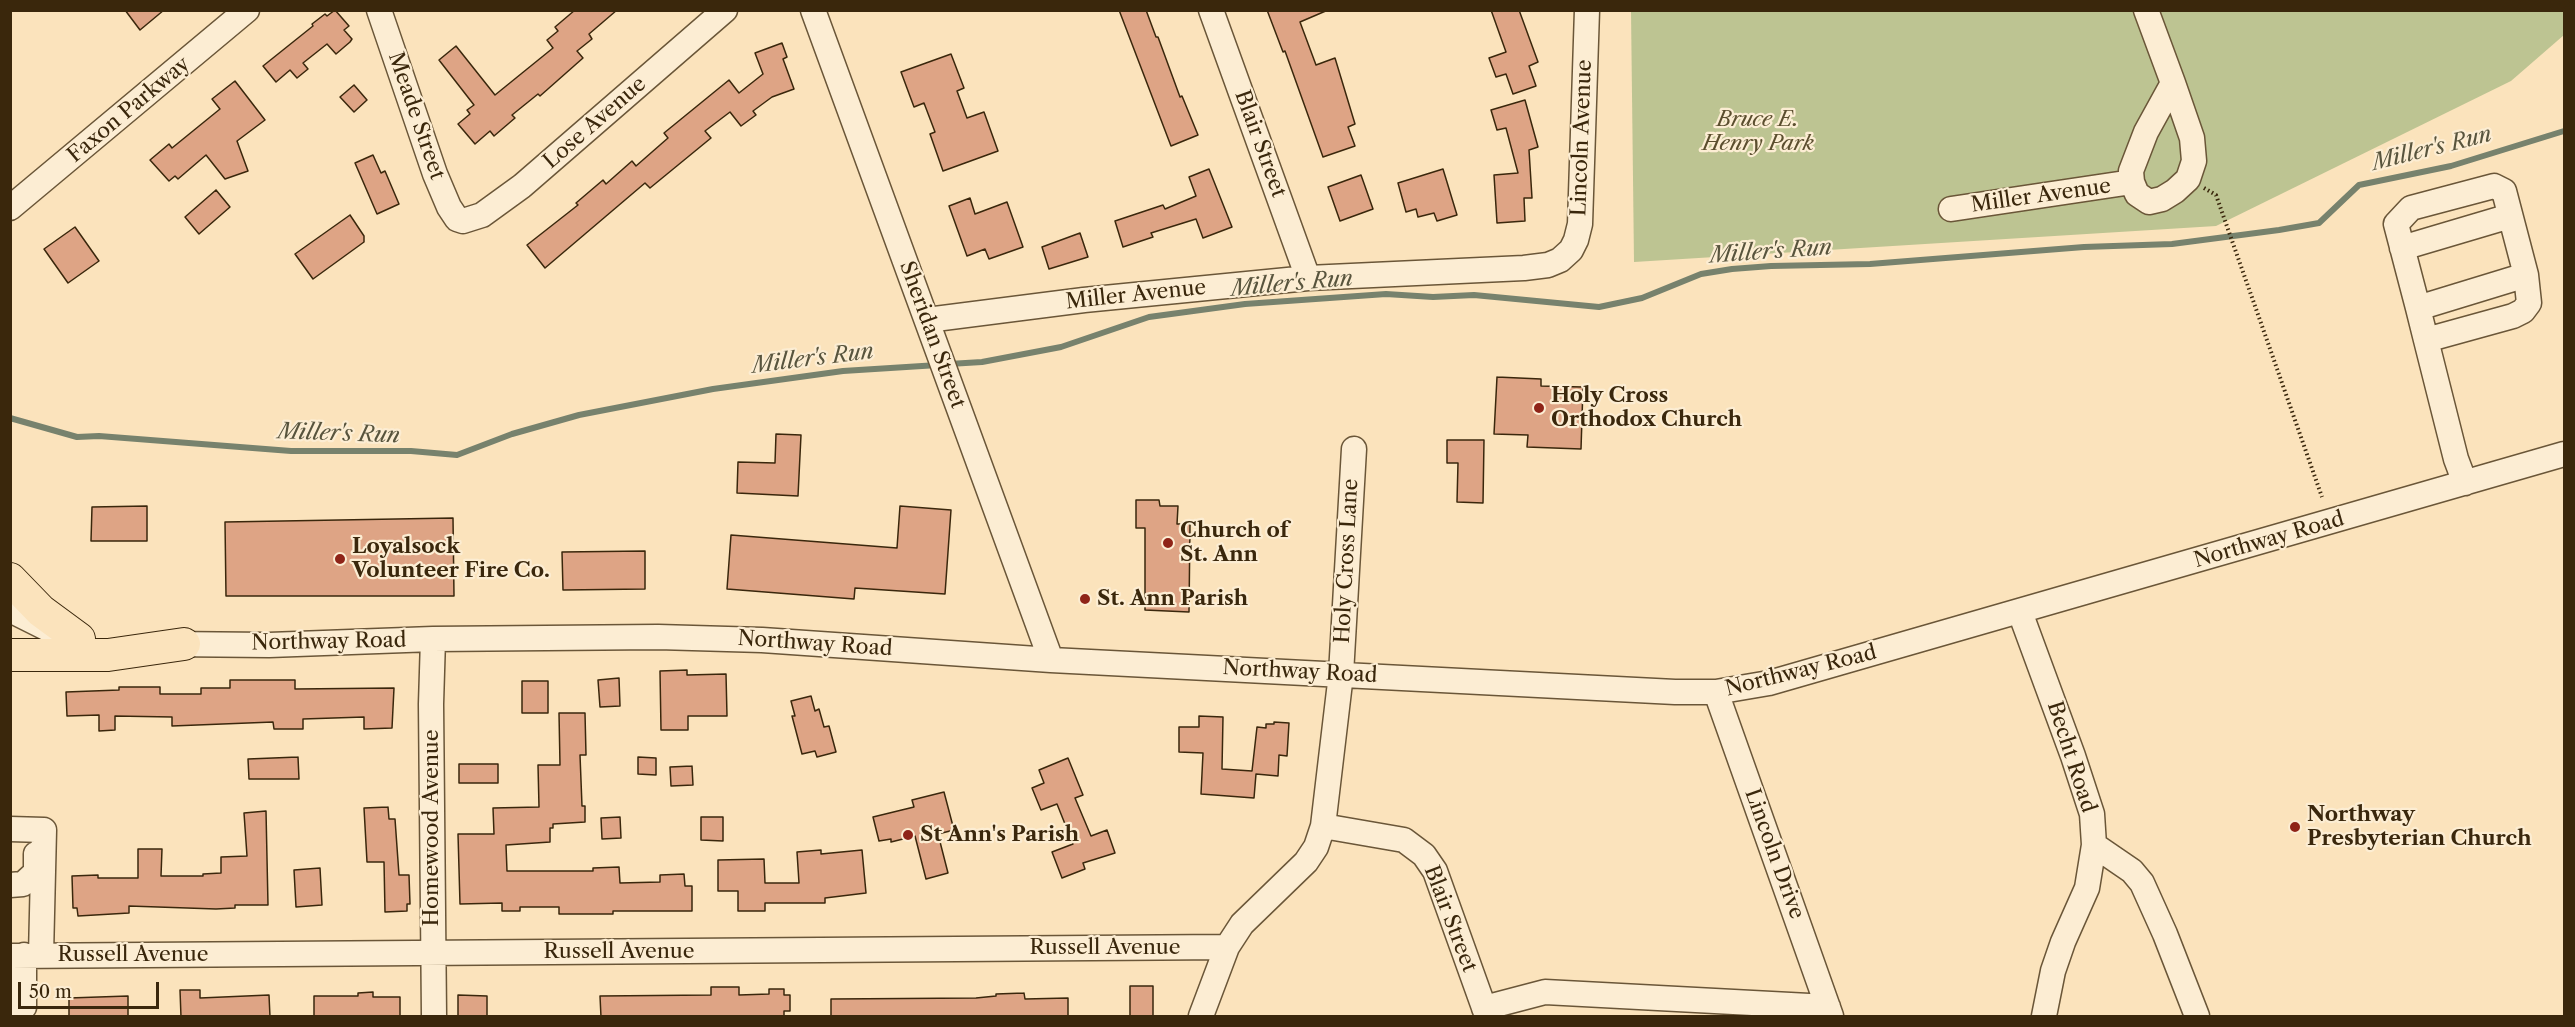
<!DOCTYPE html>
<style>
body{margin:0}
#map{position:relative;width:2575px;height:1027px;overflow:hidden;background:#fbe3bc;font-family:"Libre Caslon Text",serif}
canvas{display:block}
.frame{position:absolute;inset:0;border:12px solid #3a270c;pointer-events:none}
.scale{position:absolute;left:18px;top:982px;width:141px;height:27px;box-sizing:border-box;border:3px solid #3a270c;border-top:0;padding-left:8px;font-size:18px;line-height:21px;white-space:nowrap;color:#3a270c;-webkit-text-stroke:4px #fcedd3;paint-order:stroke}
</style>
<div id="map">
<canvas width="2575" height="1027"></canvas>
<div class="frame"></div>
<div class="scale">50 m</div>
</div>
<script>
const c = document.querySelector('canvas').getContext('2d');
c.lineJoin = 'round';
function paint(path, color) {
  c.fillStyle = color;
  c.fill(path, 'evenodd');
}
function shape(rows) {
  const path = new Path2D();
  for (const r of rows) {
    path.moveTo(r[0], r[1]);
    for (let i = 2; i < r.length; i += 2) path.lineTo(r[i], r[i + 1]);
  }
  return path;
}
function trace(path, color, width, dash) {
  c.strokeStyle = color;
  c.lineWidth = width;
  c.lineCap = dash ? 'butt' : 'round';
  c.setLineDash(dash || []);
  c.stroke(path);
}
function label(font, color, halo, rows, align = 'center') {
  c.font = font + ' "Libre Caslon Text",serif';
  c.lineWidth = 4.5;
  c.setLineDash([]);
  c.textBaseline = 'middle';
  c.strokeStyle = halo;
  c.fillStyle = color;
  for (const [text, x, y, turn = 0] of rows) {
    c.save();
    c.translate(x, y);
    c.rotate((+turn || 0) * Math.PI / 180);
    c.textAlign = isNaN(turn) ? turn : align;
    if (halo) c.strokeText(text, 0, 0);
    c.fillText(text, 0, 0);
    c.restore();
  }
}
const green = shape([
 [2564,10,2564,35,2511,81,2216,226,1634,262,1631,11]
]);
const stream = shape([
 [949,364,982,362,1061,347,1149,317,1245,304,1386,294,1433,297,1474,295,1599,307,1642,298,1701,274,1732,269,1771,266,1870,264,2084,247,2172,244,2279,230,2319,223,2359,185,2451,166,2564,131],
 [10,418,77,437,99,436,291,451,411,451,457,455,512,434,579,415,713,389,843,371,938,365]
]);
const building = shape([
 [125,10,164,10,140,30,125,10],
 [335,10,349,26,344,30,352,39,350,42,336,54,327,44,303,63,308,69,297,78,290,70,276,82,263,66,313,26,312,24,325,14,327,16,335,10],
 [575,10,617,10,589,34,592,39,577,51,583,58,540,96,538,94,512,115,515,118,494,136,490,131,475,144,458,124,470,114,467,110,474,105,439,60,456,46,495,95,553,48,547,40,558,31,555,27,575,10],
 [1119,10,1146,10,1156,37,1158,37,1180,97,1182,96,1198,135,1171,146,1119,10],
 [1267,10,1328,10,1300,22,1316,65,1335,58,1355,124,1348,127,1355,146,1323,157,1285,51,1283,52,1267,10],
 [1491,10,1519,10,1538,62,1529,66,1536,86,1513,94,1506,74,1496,77,1489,58,1506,52,1491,10],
 [782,43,787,57,783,59,794,89,772,97,753,111,756,115,741,126,730,112,705,131,711,138,650,188,645,183,545,268,527,245,578,205,576,203,603,180,606,184,632,161,636,166,668,138,664,133,729,80,739,93,763,74,755,53,782,43],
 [951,54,964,88,957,91,967,118,984,112,998,151,943,171,930,134,935,132,924,103,914,107,901,72,951,54],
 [235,81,265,120,237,141,248,171,225,179,206,155,178,179,175,176,169,181,150,160,169,144,172,148,220,109,212,99,235,81],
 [354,85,367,100,354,112,340,97,354,85],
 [1525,100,1538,147,1529,150,1532,198,1524,198,1525,221,1497,223,1494,175,1518,173,1506,128,1497,130,1491,110,1525,100],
 [373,155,381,173,385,171,399,204,377,214,355,163,373,155],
 [1209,169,1232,227,1203,238,1196,219,1151,233,1153,237,1123,247,1115,221,1163,205,1165,209,1196,196,1189,177,1209,169],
 [1443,169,1457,215,1437,221,1434,213,1418,217,1416,209,1406,212,1398,183,1443,169],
 [1361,175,1373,209,1340,221,1328,187,1361,175],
 [216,190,230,207,199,234,185,217,216,190],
 [970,198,975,214,1007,202,1023,247,989,259,985,249,967,256,949,206,970,198],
 [350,215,364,236,364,242,313,279,295,254,350,215],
 [75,227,99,261,68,283,44,249,75,227],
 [1080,233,1088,257,1049,269,1042,247,1080,233],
 [1497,377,1541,379,1541,386,1583,387,1581,449,1527,447,1528,435,1494,434,1497,377],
 [776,434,801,435,798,496,737,493,738,462,775,463,776,434],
 [1447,440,1484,440,1483,503,1457,502,1458,463,1447,463,1447,440],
 [1136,500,1159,500,1160,506,1178,506,1177,524,1190,524,1189,612,1145,610,1145,528,1136,528,1136,500],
 [147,506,147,541,91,541,92,507,147,506],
 [900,506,951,510,945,594,855,588,854,599,727,589,731,535,897,548,900,506],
 [453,518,454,596,226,596,225,522,453,518],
 [645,551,645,589,563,590,562,552,645,551],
 [687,670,687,675,726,674,727,716,688,716,688,730,661,730,660,671,687,670],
 [619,678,620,706,600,707,598,680,619,678],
 [230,680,295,680,295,689,394,688,392,728,364,729,364,717,303,719,303,729,274,729,273,722,172,726,172,717,115,716,115,730,99,731,99,715,67,716,66,692,119,690,119,687,160,687,160,694,201,694,201,688,230,688,230,680],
 [522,681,548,681,548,713,522,713,522,681],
 [811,696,815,711,819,709,824,727,829,726,836,752,817,757,815,751,802,754,792,716,795,716,791,701,811,696],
 [559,713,585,713,586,755,580,755,582,806,585,806,585,822,553,824,553,828,550,828,550,842,506,845,507,871,593,871,593,868,619,867,620,883,660,882,660,875,684,874,685,886,692,886,692,911,613,911,613,914,559,914,559,907,520,907,520,911,502,911,502,903,460,904,458,834,494,834,493,808,539,807,538,765,560,765,559,713],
 [1199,716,1223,717,1222,769,1252,771,1257,727,1266,728,1266,724,1274,724,1274,722,1289,723,1287,756,1279,755,1278,776,1256,774,1254,798,1201,794,1203,753,1179,752,1179,727,1199,727,1199,716],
 [298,757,299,779,249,779,248,759,298,757],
 [638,757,656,758,656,775,638,774,638,757],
 [1068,758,1083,795,1075,798,1091,836,1107,830,1115,853,1083,863,1085,869,1062,878,1052,852,1073,844,1057,804,1041,810,1032,788,1044,783,1039,770,1068,758],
 [459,764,498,764,498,783,459,783,459,764],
 [692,766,693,785,671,786,670,767,692,766],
 [944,792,954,830,938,834,948,873,926,879,915,836,891,842,891,839,879,841,873,817,914,807,912,800,944,792],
 [388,807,389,819,395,819,399,875,409,875,410,904,407,904,407,911,385,912,384,862,367,862,364,808,388,807],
 [266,811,268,905,235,905,235,908,216,909,129,906,129,913,78,916,77,908,73,908,72,876,98,875,98,878,138,878,138,849,162,849,161,876,203,876,203,874,221,873,221,857,247,856,244,813,266,811],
 [620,817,621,838,602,839,601,818,620,817],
 [701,817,723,817,723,841,701,840,701,817],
 [821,850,821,854,862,850,866,893,825,898,825,903,765,903,765,911,738,911,738,891,718,891,718,860,764,859,765,883,799,883,797,852,821,850],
 [320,868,322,905,296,907,294,870,320,868],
 [1130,986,1153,986,1153,1017,1130,1017,1130,986],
 [711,987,739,987,739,995,769,994,769,989,784,989,784,995,790,995,790,1011,784,1011,784,1017,601,1017,600,996,711,995,711,987],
 [180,990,200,990,200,998,269,995,270,1017,181,1017,180,990],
 [373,992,373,997,400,997,400,1016,314,1017,314,996,358,996,358,993,373,992],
 [1024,993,1025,999,1068,998,1068,1017,831,1017,831,999,976,998,996,996,996,994,1024,993],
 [458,995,487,996,487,1017,458,1017,458,995],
 [128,996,128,1017,69,1017,69,998,128,996]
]);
const path = shape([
 [2204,188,2216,195,2322,497]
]);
const minor = shape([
 [379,10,435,174,449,207,457,219,463,221,482,215,522,186,725,10],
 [813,10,1051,660],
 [1211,10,1308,278],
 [2146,10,2173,83,2192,138,2194,161,2188,179,2175,191,2162,199,2149,202,2137,194,2132,182,2131,171,2146,132,2173,83],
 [10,208,247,10],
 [1951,209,2132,182],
 [2402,248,2510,216],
 [2418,308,2526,275],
 [927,320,1084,300,1308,278,1524,268,1548,265,1560,260,1571,250,1576,240,1580,224,1587,10],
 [2426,340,2513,316,2523,311,2529,303,2526,275,2504,191,2494,186,2411,208,2396,224,2418,308,2426,340,2456,459,2465,483],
 [10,610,56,633],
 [2020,612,2073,756,2092,814,2094,845,2132,871,2142,883,2165,934,2197,1016],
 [433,639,431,704,434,1016],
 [168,644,269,645,433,639,658,637,762,640,1051,660,1675,692,1716,692,1769,683,2564,454],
 [1716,692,1831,1016],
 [1323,826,1404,840,1424,855,1435,871,1487,1016],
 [10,829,44,830,41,955],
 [10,885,23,884,36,872,36,854],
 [10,956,1227,947],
 [10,1007,24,1007,24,955],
 [1484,1008,1545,992,1828,1007],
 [1201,1016,1227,947,1242,924,1306,862,1316,847,1323,826,1341,674,1354,449],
 [2044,1016,2053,971,2063,942,2087,888,2094,845]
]);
const major = shape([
 [10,579,41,611,79,639],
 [10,655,108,655,184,644]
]);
const markers = [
 [1539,408,6,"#8f2418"],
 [1168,543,6,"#8f2418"],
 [340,559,6,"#8f2418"],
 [1085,599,6,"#8f2418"],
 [2295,827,6,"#8f2418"],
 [908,835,6,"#8f2418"]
];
const streetNames = [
 ["Faxon Parkway",129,110,-40],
 ["Meade Street",416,116,71],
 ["Lose Avenue",595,123,-41],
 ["Lincoln Avenue",1582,138,-88],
 ["Blair Street",1260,144,70],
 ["Miller Avenue",2041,196,-8],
 ["Miller Avenue",1136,295,-6],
 ["Sheridan Street",932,335,70],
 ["Northway Road",2269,540,-16],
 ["Holy Cross Lane",1347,561,-87],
 ["Northway Road",329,642,-1],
 ["Northway Road",815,644,4],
 ["Northway Road",1801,671,-14],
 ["Northway Road",1300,672,3],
 ["Becht Road",2071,757,72],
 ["Homewood Avenue",432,828,-90],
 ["Lincoln Drive",1774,854,70],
 ["Blair Street",1450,919,69],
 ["Russell Avenue",1105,948],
 ["Russell Avenue",619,952],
 ["Russell Avenue",133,955]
];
const parkNames = [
 ["Bruce E.",1758,120],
 ["Henry Park",1758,144]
];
const poiNames = [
 ["Holy Cross",1551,396],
 ["Orthodox Church",1551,420],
 ["Church of",1180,531],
 ["St. Ann",1180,555],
 ["Loyalsock",352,547],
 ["Volunteer Fire Co.",352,571],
 ["St. Ann Parish",1097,599],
 ["Northway",2307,815],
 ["Presbyterian Church",2307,839],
 ["St Ann's Parish",920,835]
];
const waterNames = [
 ["Miller's Run",2432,149,-14],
 ["Miller's Run",1771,252,-4],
 ["Miller's Run",1292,284,-5],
 ["Miller's Run",813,359,-7],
 ["Miller's Run",339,434,2]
];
paint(green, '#bdc492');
trace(stream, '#77826d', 6);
paint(building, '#dea485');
trace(building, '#3a270c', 1.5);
trace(minor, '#6a5638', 27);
trace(major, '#3a270c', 34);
trace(path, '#3a270c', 4, [1.5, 3]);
trace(minor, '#fcedd3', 24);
trace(major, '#fbe3bc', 32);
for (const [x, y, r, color] of markers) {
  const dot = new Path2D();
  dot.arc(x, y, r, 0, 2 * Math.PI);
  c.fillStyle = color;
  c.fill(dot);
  trace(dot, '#fcedd3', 2);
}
label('21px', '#3a270c', '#fcedd3', streetNames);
label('italic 21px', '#5b4e2e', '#fcedd3', parkNames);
label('bold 21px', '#3a270c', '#fcedd3', poiNames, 'left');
label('italic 22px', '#58543d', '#fcedd3', waterNames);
</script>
